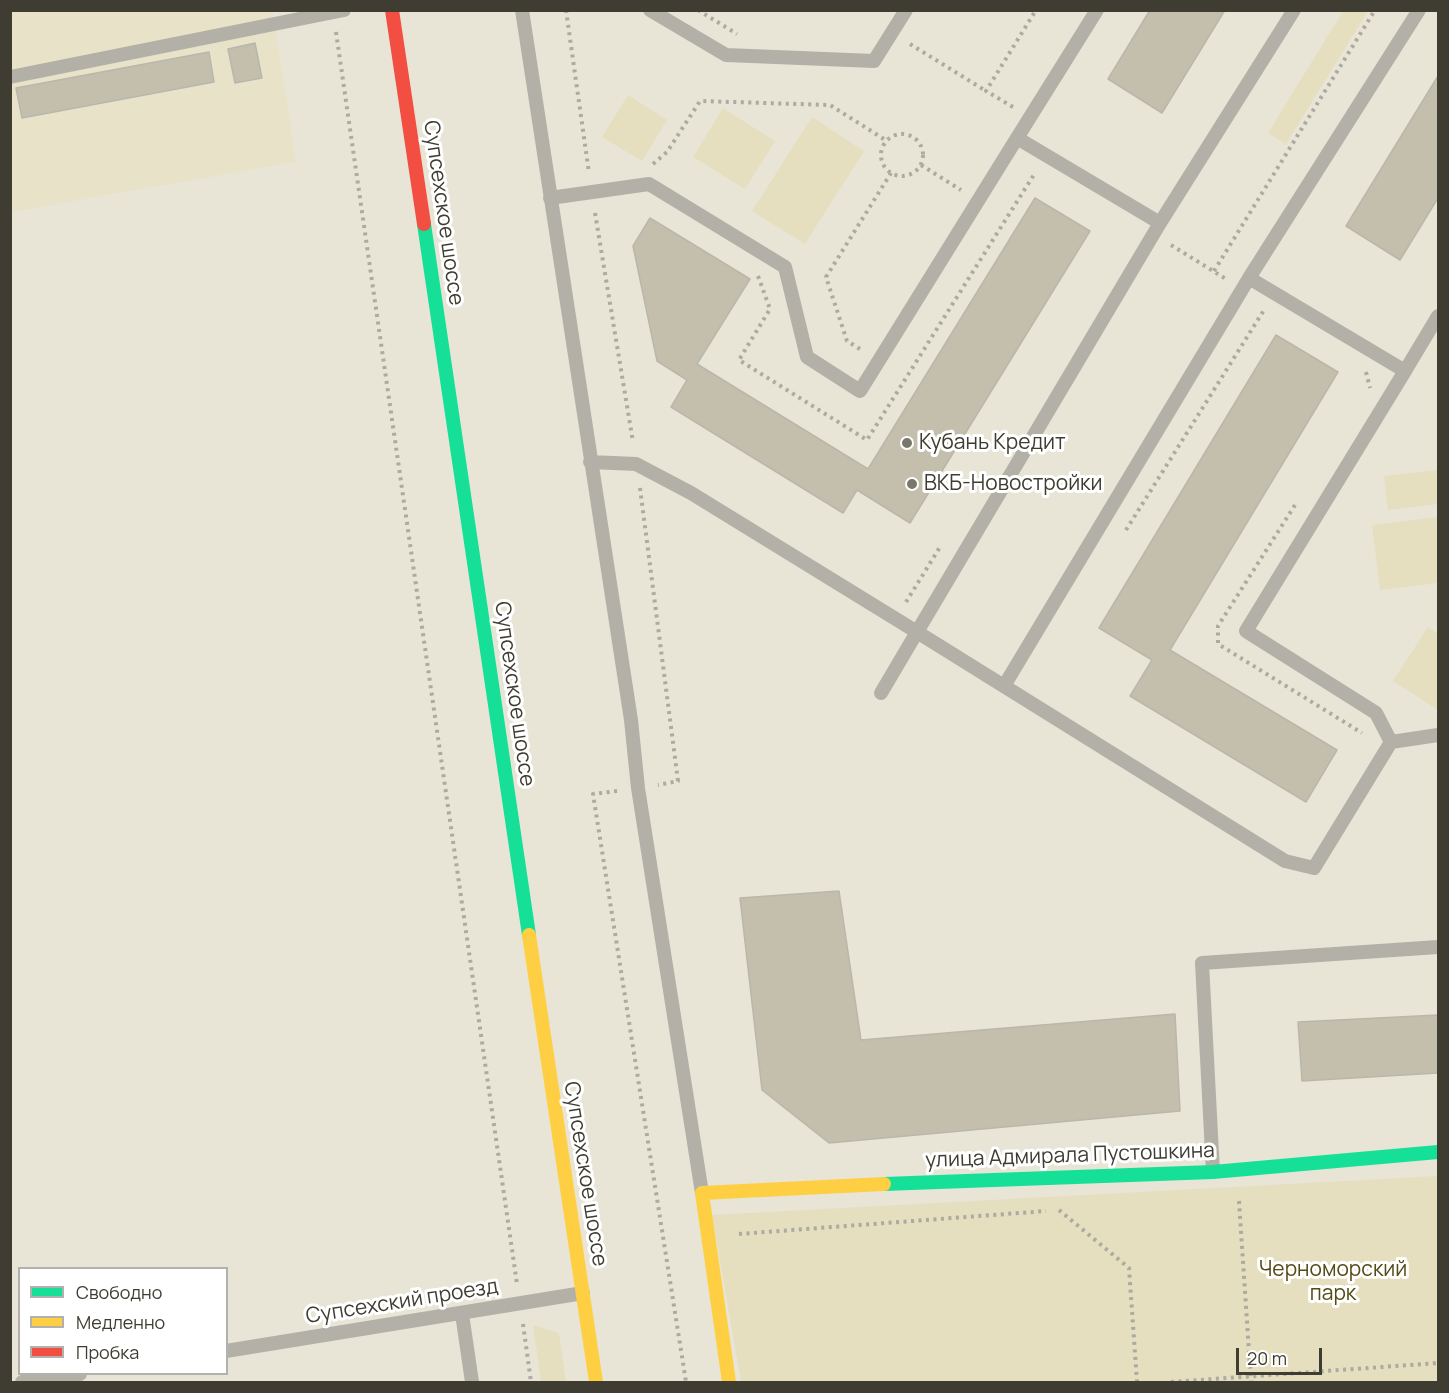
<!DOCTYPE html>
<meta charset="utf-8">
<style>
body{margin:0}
#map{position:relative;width:1449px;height:1393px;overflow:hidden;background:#e8e5d7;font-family:Manrope,sans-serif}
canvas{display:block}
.frame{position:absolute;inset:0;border:12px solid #3f3d32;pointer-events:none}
.legend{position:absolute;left:18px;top:1267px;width:210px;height:108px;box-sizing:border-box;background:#fff;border:2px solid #b2b1ad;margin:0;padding:8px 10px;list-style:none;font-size:18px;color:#3f3d32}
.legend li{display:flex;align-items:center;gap:12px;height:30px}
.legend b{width:30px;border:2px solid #b2b1ad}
.scale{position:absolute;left:1236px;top:1348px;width:86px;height:27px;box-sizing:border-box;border:3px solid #3f3d32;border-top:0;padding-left:8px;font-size:18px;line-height:21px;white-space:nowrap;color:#3f3d32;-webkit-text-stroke:4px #fff;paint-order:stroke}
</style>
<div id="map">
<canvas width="1449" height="1393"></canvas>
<div class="frame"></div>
<ul class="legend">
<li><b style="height:8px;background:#16e098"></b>Свободно</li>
<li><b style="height:8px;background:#ffcf43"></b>Медленно</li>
<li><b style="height:8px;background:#f24e42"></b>Пробка</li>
</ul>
<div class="scale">20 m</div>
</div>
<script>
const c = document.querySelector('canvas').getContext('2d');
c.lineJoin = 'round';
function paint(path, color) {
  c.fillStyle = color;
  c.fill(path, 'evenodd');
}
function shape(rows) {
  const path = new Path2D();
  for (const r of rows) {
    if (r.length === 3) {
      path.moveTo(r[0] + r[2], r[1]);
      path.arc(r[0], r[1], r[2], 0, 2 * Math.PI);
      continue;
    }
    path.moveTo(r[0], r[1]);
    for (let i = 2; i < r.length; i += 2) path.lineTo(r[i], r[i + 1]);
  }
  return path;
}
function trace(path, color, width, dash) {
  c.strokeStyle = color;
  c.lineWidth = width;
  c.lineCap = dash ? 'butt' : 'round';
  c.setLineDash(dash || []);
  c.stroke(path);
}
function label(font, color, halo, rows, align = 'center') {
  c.font = font + ' Manrope,sans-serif';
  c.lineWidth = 6;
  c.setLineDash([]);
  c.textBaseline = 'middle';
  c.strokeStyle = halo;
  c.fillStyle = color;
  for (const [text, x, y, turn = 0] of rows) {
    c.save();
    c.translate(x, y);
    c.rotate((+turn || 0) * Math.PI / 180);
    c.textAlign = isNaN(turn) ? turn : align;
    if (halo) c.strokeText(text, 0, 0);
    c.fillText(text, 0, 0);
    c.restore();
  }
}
const built = shape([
 [11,11,273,11,296,162,11,212]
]);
const green = shape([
 [1343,11,1368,11,1286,144,1268,133],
 [628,95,667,120,642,161,602,137],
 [723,108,775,141,745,189,693,157],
 [812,117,864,151,805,244,752,211],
 [1438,470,1438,504,1388,510,1384,476],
 [1438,517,1438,583,1380,590,1372,525],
 [1428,627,1438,634,1438,710,1393,681],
 [1438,1176,1438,1382,741,1382,712,1215],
 [533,1325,559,1333,566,1382,541,1382]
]);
const building = shape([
 [1150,10,1225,10,1162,113,1108,79,1150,10],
 [255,43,262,78,235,83,228,49,255,43],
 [209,52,214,82,22,118,16,88,209,52],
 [1438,76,1438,198,1400,260,1346,226,1438,76],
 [1035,198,1090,231,910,523,857,490,843,513,671,407,687,380,657,361,633,246,650,218,750,279,697,364,868,469,1035,198],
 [1276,335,1338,372,1170,650,1337,750,1306,802,1130,696,1152,660,1099,628,1276,335],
 [839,891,861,1040,1175,1014,1180,1111,829,1143,762,1090,740,898,839,891],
 [1438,1015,1438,1073,1302,1081,1298,1022,1438,1015]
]);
const path = shape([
 [566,10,589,173],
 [698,10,737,34],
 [336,32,517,1284],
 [910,44,986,91],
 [1013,107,986,91,1036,10],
 [902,155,21],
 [653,164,667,152,700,101,830,105,887,141],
 [921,165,961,190],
 [595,213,633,442],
 [1171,245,1226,279],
 [1214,271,1375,10],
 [758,276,770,309,739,360,867,440,1035,173],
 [860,349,847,341,826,277,891,173],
 [1366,372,1370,388],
 [640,488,678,781,658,785],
 [1295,505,1218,626,1218,644,1362,733],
 [1126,530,1264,310],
 [906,602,940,547],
 [617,791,593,794,686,1382],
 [1239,1201,1251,1382],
 [1059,1210,1129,1268,1137,1382],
 [739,1234,1046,1211],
 [523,1324,531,1382],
 [1171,1382,1438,1363]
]);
const lane = shape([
 [522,10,631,720,638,788,702,1193],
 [650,10,726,55,874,61,906,10],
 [10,77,344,10],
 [1017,138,1097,10],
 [550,198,649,184,785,267,807,357,860,391,1017,138,1160,223,917,632,691,493,636,464,590,462],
 [1160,223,1294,10],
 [1249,278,1419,10],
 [1405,371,1438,316],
 [881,693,917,632,1285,861,1314,868,1391,742,1376,713,1246,631,1405,371,1249,278,1004,686],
 [1391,742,1438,735],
 [1213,1172,1202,963,1438,947],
 [462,1314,472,1382],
 [226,1351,583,1293],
 [22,1382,80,1374]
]);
const fast = shape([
 [424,224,529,935],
 [884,1184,1213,1172,1438,1152]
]);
const slow = shape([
 [529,935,596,1382],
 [729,1382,702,1193,884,1184]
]);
const jam = shape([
 [392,10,424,224]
]);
const markers = [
 [907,443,6,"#7a786c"],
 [912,484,6,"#7a786c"]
];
const streetNames = [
 ["Супсехское шоссе",443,213,82],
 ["Супсехское шоссе",514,694,82],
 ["улица Адмирала Пустошкина",1070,1156,-2],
 ["Супсехское шоссе",585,1174,81],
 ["Супсехский проезд",402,1302,-9]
];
const poiNames = [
 ["Кубань Кредит",919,443],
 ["ВКБ-Новостройки",924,484]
];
const parkNames = [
 ["Черноморский",1333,1270],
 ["парк",1333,1294]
];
paint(built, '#e7e2c8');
paint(green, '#e5debf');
paint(building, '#c3bfac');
trace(building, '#b9b7ac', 1.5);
trace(path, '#acaaa1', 4, [3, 4.5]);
trace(lane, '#b3b1a7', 14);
trace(fast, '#16e098', 14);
trace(slow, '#ffcf43', 14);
trace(jam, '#f24e42', 14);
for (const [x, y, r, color] of markers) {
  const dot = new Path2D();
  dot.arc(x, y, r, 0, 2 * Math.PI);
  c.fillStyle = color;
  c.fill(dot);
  trace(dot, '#fff', 2);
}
label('21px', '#3f3d32', '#fff', streetNames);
label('21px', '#3f3d32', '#fff', poiNames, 'left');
label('21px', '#554b17', '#fff', parkNames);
</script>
